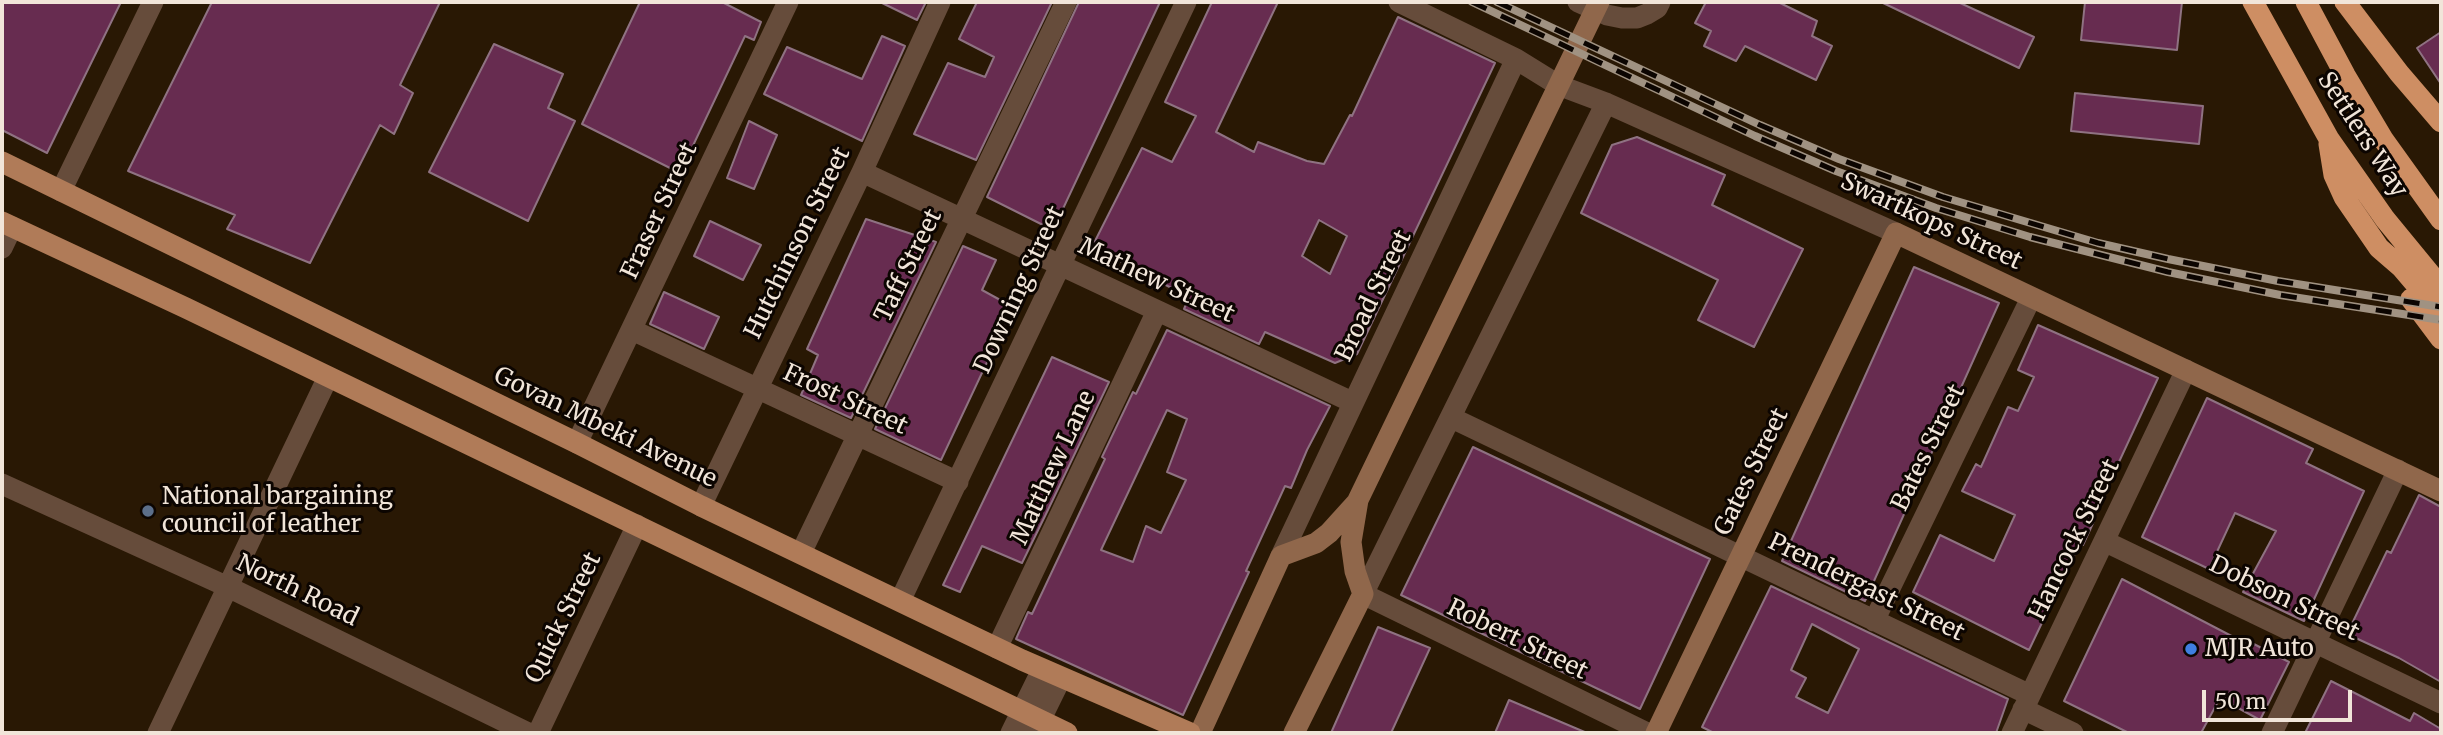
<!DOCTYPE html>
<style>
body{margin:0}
#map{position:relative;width:2443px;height:735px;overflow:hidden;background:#291804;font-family:Merriweather,serif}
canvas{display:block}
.frame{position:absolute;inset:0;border:4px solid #f1e5d9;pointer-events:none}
.scale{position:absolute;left:2202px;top:690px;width:150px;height:32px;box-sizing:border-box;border:4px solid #f1e5d9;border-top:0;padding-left:9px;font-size:21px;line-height:24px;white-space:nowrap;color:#f1e5d9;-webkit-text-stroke:5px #0c0501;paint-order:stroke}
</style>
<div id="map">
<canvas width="2443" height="735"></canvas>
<div class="frame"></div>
<div class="scale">50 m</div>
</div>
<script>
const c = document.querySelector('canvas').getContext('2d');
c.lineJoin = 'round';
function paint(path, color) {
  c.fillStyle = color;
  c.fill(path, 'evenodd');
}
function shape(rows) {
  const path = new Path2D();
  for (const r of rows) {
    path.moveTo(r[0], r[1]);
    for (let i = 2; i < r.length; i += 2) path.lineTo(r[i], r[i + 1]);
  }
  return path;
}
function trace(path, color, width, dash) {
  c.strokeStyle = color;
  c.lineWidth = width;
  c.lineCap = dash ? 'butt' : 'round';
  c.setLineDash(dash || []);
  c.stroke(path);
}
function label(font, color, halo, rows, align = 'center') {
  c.font = font + ' Merriweather,serif';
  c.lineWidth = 6;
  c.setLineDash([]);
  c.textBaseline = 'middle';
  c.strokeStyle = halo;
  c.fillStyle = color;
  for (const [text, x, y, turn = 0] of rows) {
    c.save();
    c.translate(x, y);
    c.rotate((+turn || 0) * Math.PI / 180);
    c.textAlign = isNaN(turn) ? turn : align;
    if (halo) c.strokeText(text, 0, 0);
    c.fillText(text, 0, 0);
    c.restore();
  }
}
const building = shape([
 [2,2,121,2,47,153,2,130,2,2],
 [212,2,440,2,400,85,413,93,394,134,380,125,310,263,227,229,235,215,128,171,212,2],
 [640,2,722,2,761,22,754,40,745,36,680,173,582,124,640,2],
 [880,2,926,2,917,20,880,2],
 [977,2,1052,2,976,160,914,134,948,63,985,77,994,57,959,39,977,2],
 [1079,2,1160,2,1053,230,987,197,1079,2],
 [1212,2,1278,2,1216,132,1254,152,1258,142,1307,161,1324,164,1350,115,1352,116,1398,17,1495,63,1357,354,1335,363,1265,332,1259,344,1184,309,1189,297,1092,247,1142,148,1172,162,1196,116,1165,102,1212,2],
 [1319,220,1347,236,1330,274,1302,256,1319,220],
 [1706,2,1778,2,1817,21,1812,36,1832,46,1816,80,1745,46,1736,61,1704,46,1711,31,1695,23,1706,2],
 [1881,2,1958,2,2034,37,2019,68,1881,2],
 [2085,2,2182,2,2177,50,2081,40,2085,2],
 [2441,32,2441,84,2417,48,2441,32],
 [882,36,905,46,862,141,764,94,787,47,862,79,882,36],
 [494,44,563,74,548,108,575,121,528,221,429,172,494,44],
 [2075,93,2203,106,2199,144,2071,131,2075,93],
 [749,121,777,135,754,189,727,178,749,121],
 [1637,137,1725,175,1712,205,1803,249,1754,347,1698,320,1718,280,1581,213,1612,145,1637,137],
 [866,219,936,242,851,418,801,395,818,355,807,349,866,219],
 [710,221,761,245,743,280,694,256,710,221],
 [963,246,996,260,982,290,1013,307,941,460,875,429,963,246],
 [1914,267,1999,303,1865,601,1782,561,1914,267],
 [664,292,719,317,704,349,650,324,664,292],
 [2038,325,2158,378,2092,520,2094,521,2083,545,2080,543,2029,650,1913,592,1940,535,1994,561,2015,515,1962,491,1976,464,1981,467,2008,407,2018,411,2034,377,2018,370,2038,325],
 [1167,330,1330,406,1307,450,1291,488,1285,486,1246,571,1249,572,1183,715,1016,639,1028,612,1032,614,1105,459,1102,457,1133,392,1136,394,1167,330],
 [1167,410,1187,419,1167,472,1186,480,1161,533,1146,526,1133,562,1101,550,1167,410],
 [1052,357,1109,382,1046,514,1022,563,982,546,960,592,943,585,1052,357],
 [2207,398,2313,449,2306,463,2364,491,2304,621,2243,592,2276,531,2235,513,2209,569,2142,537,2207,398],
 [1473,447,1710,559,1640,709,1401,595,1473,447],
 [2419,495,2441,507,2441,682,2399,658,2347,634,2387,551,2391,553,2419,495],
 [2122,579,2245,643,2246,640,2289,662,2260,720,2220,698,2201,733,2129,733,2064,701,2122,579],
 [1771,586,2008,699,1996,733,1714,733,1702,727,1771,586],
 [1812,624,1859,649,1828,713,1796,697,1806,678,1791,670,1812,624],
 [1378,627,1430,648,1391,733,1331,733,1378,627],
 [2331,681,2410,721,2414,713,2441,729,2441,733,2305,733,2331,681],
 [1509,700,1587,733,1495,733,1509,700]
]);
const street = shape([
 [1399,2,1516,59,1558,85,1606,103,1896,233],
 [1578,2,1607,15,1622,18,1637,18,1647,14,1657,8,1660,2],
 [1606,103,1363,594,1647,733],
 [862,172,1352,402],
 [61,191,153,2],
 [2,248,12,227],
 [632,330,958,482],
 [1452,418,2030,695],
 [577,443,788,2],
 [2,484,228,587,528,733],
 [701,506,862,172,940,2],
 [2104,541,2441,703],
 [801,553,1066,2],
 [1281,556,1516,59],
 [900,601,1186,2],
 [1874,621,2031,298],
 [997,648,1157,311],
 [2023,709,2073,733],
 [158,733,328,377],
 [538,733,637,525],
 [1011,733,1042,670],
 [1034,733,1061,678],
 [2012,733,2186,370],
 [2272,733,2398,470]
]);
const secondary = shape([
 [1200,733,1281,556,1316,543,1329,533,1358,501],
 [1294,733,1363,594,1355,571,1351,542,1358,500,1599,2],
 [1656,733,1896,233,2441,491]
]);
const primary = shape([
 [2,162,577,443,701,506,1022,660,1190,733],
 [2,222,186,308,1067,733]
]);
const highway = shape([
 [2253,2,2329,139,2385,219,2441,287],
 [2306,2,2345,75,2383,139,2441,220],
 [2345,2,2399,73,2441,122],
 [2329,144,2334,175,2344,197,2379,248,2401,267,2441,314],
 [2411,299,2441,339]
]);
const rail = shape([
 [1472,2,1755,136,1836,171,1936,208,2030,237,2168,272,2280,295,2441,320],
 [1497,2,1760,125,1839,159,1943,197,2098,243,2168,259,2278,281,2441,307]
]);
const markers = [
 [148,511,7,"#5c6f8a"],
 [2191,649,7,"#3f7fe0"]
];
const streetNames = [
 ["Settlers Way",2362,135,57],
 ["Fraser Street",660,211,-65],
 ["Swartkops Street",1931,222,25],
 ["Hutchinson Street",798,243,-64],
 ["Taff Street",909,266,-64],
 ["Mathew Street",1156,281,25],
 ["Downing Street",1020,290,-65],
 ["Broad Street",1374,296,-64],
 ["Frost Street",845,400,25],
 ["Govan Mbeki Avenue",605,428,26],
 ["Bates Street",1929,448,-64],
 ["Matthew Lane",1054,468,-65],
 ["Gates Street",1752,472,-64],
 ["Hancock Street",2075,540,-64],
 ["Prendergast Street",1866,588,26],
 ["North Road",297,591,26],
 ["Dobson Street",2284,599,26],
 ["Quick Street",564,618,-64],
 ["Robert Street",1517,640,26]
];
const poiNames = [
 ["National bargaining",162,497],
 ["council of leather",162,525],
 ["MJR Auto",2205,649]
];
paint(building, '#672c50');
trace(building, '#8f7282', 2);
trace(street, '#664c3b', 21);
trace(secondary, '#90674b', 21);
trace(primary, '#b07b58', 21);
trace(highway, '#ce8e63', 21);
trace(rail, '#a09282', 8);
trace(rail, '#0c0501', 5, [16]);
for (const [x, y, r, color] of markers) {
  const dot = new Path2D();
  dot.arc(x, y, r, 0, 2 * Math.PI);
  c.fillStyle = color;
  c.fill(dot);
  trace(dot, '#0c0501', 2.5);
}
label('24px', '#f1e5d9', '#0c0501', streetNames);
label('24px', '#f1e5d9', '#0c0501', poiNames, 'left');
</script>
